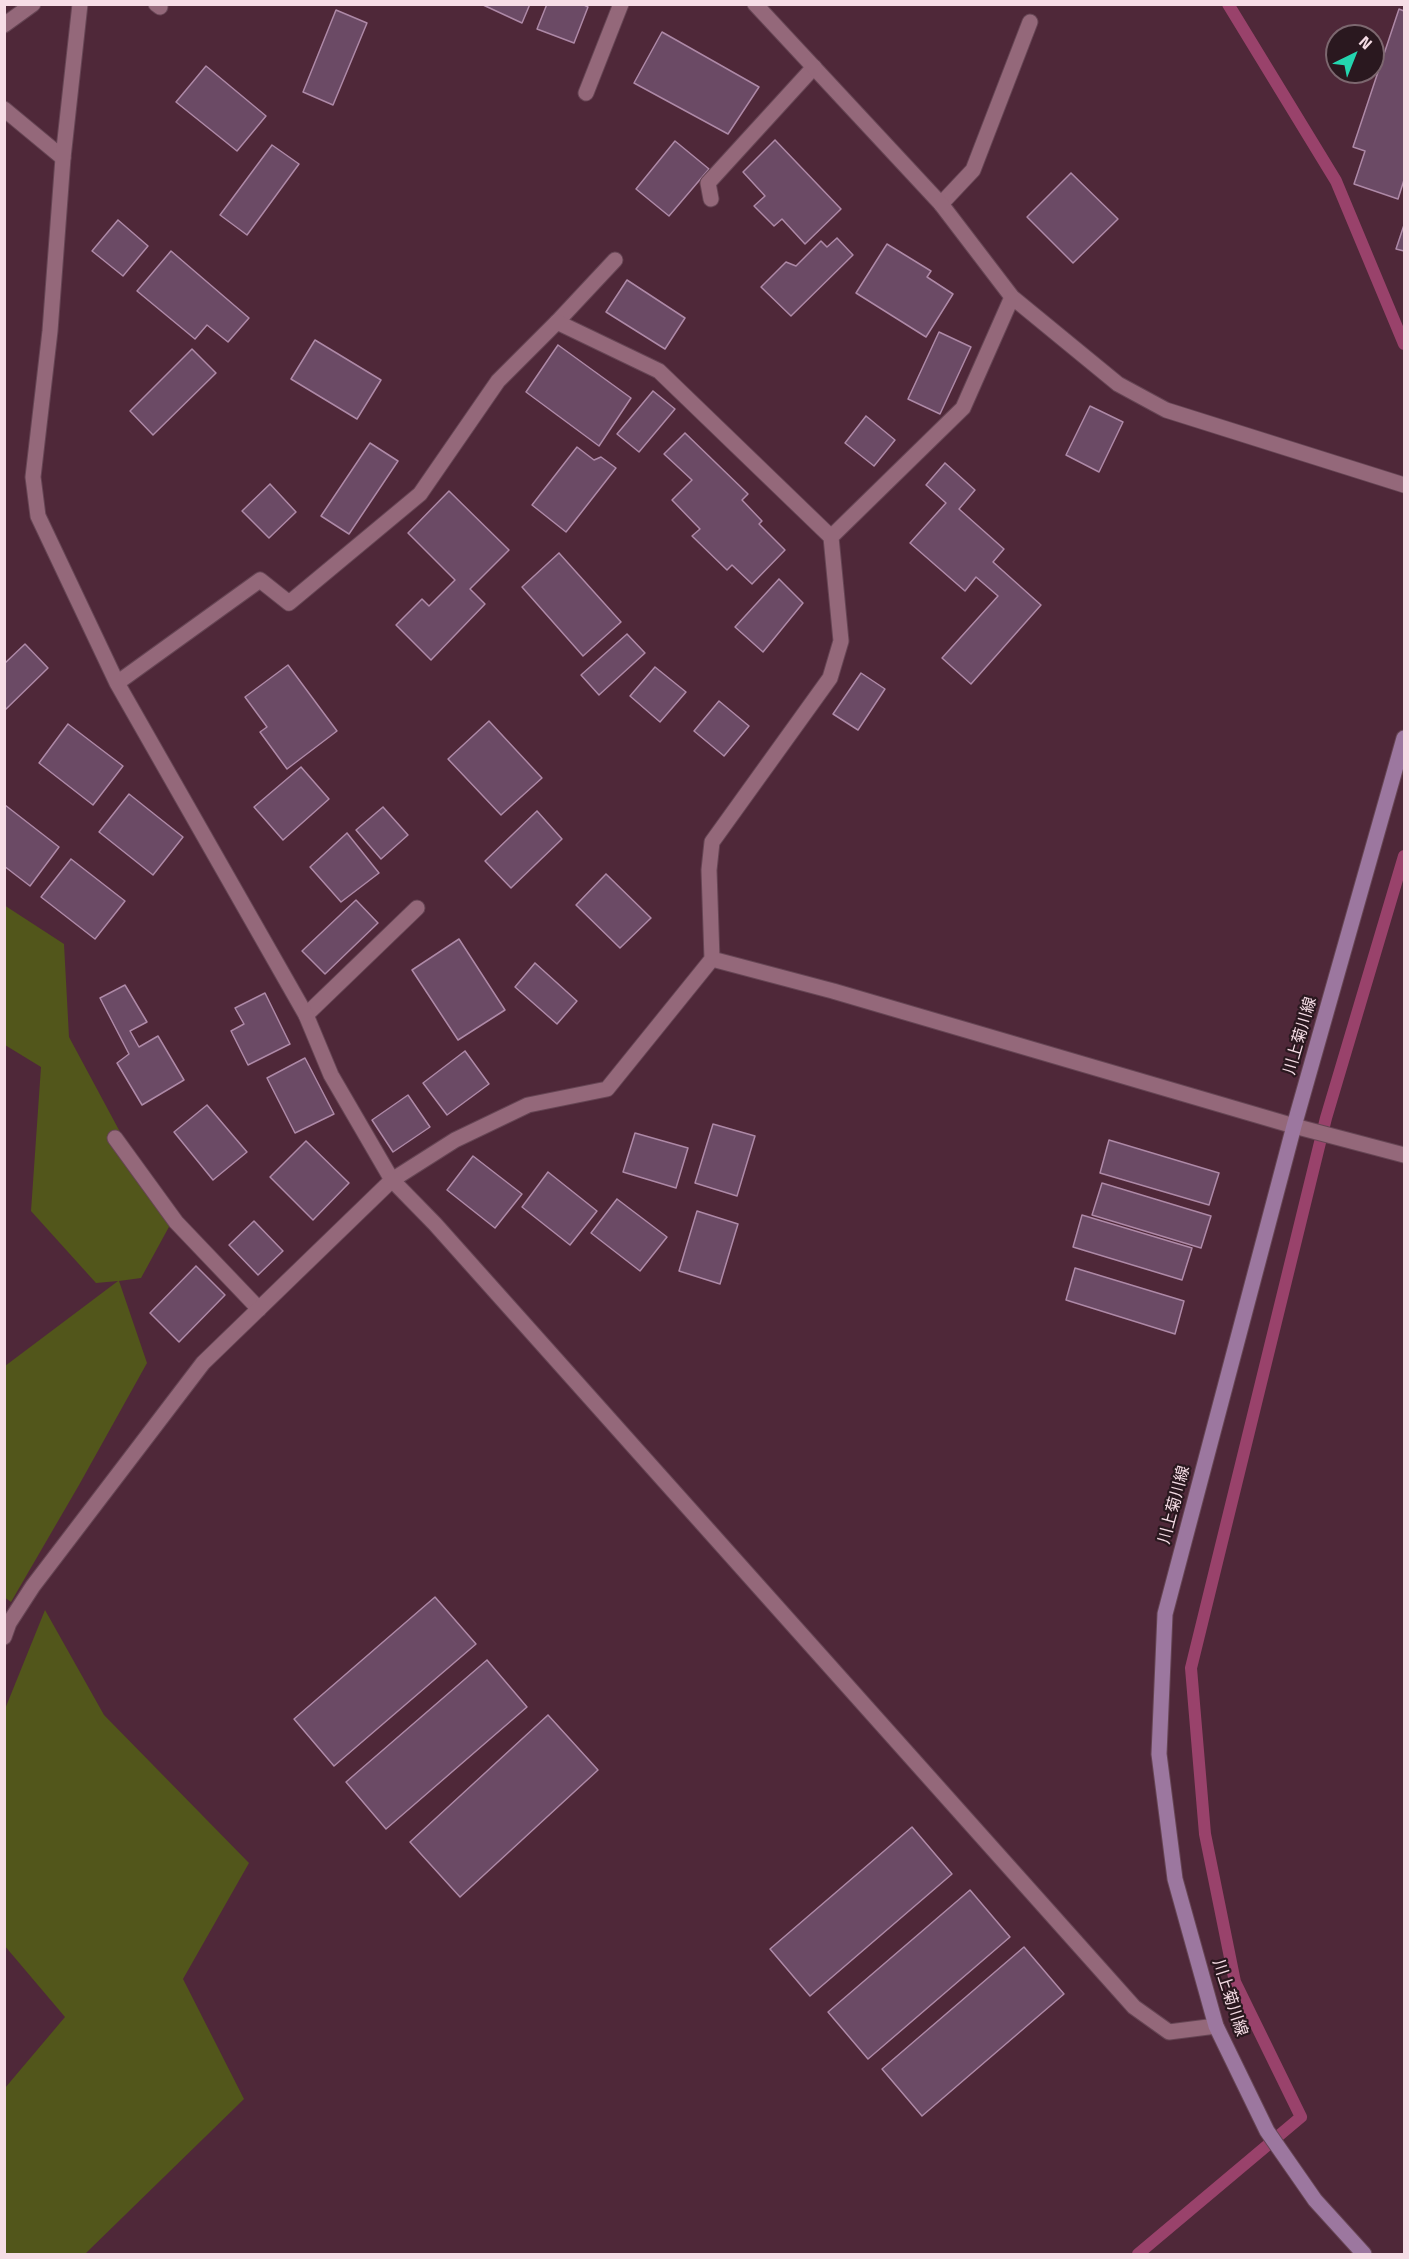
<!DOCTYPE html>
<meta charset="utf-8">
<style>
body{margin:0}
#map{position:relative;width:1409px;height:2259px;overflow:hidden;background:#4f2839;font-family:"Titillium Web",sans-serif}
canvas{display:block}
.frame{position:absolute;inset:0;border:6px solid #f6dde6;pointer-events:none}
.north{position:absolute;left:1325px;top:24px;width:60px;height:60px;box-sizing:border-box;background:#2a181f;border:2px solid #7c676f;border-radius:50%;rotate:43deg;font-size:16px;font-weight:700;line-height:24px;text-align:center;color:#f6dde6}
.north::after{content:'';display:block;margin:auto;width:21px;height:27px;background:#24d5af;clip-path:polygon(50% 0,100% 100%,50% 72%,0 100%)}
</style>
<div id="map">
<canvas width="1409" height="2259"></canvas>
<div class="frame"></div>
<div class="north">N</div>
</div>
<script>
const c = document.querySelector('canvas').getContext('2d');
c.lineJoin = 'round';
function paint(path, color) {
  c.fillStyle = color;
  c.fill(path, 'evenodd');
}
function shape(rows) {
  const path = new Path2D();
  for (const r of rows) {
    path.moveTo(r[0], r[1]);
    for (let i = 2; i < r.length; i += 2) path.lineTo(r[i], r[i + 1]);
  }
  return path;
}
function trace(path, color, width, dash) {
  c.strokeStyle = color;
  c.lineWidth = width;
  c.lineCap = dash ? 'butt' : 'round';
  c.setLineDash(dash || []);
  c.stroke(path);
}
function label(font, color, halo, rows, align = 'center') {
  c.font = font + ' "Titillium Web","Noto Sans JP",sans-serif';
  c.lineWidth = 4.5;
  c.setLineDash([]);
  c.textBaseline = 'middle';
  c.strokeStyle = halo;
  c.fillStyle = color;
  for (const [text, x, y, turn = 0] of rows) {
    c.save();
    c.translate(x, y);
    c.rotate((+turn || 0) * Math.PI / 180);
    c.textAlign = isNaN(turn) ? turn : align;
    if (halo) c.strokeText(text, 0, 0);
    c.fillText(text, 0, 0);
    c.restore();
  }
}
const green = shape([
 [4,905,64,944,69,1037,170,1225,141,1278,119,1281,147,1363,79,1485,11,1602,4,1597,5,1366,118,1281,96,1283,31,1211,41,1067,5,1045],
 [45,1610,104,1715,249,1863,183,1979,244,2099,85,2254,5,2254,5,2088,65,2017,4,1945,5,1709]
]);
const stream = shape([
 [1228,4,1336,181,1404,344],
 [1138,2254,1301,2117,1235,1982,1205,1834,1191,1668,1326,1118,1404,856]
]);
const building = shape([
 [481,4,530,4,522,23,481,4],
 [547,4,582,4,588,7,574,43,537,29,547,4],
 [1399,9,1404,11,1404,180,1398,199,1354,184,1365,151,1353,147,1399,9],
 [336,10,367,23,333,105,303,92,336,10],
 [662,32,759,87,728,134,634,83,662,32],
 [206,66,266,116,237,151,176,102,206,66],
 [775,140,841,209,805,244,782,219,774,226,754,206,765,196,743,172,775,140],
 [675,141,709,169,669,216,636,189,675,141],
 [272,145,299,164,247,235,220,215,272,145],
 [1071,173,1118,219,1073,263,1027,217,1071,173],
 [118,220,148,246,123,276,92,251,118,220],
 [1404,225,1404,251,1396,249,1404,225],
 [837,238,853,255,791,316,761,287,786,262,796,266,821,241,827,247,837,238],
 [887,244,931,271,927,277,953,294,926,337,856,293,887,244],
 [171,251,249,318,228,342,207,325,195,339,137,291,171,251],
 [627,280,685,318,665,349,606,312,627,280],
 [939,332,971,347,940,414,908,399,939,332],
 [315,340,381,380,357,419,291,379,315,340],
 [558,345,631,398,599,446,526,392,558,345],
 [192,349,216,373,153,435,130,411,192,349],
 [653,391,675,409,639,452,617,434,653,391],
 [1090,406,1123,422,1099,472,1066,455,1090,406],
 [866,416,895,440,874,466,845,443,866,416],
 [685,433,748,494,742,500,762,521,759,524,785,550,752,584,732,565,727,570,692,536,700,529,672,500,692,480,664,454,685,433],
 [370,443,398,461,349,534,321,516,370,443],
 [577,447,594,460,601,457,616,468,566,532,532,505,577,447],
 [945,463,975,490,959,509,1004,549,993,562,1041,605,971,684,942,658,998,596,976,577,965,591,910,543,946,503,926,485,945,463],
 [270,484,296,512,269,538,242,511,270,484],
 [449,491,509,550,470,589,485,604,431,660,396,625,422,599,429,606,455,580,408,533,449,491],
 [559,553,621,622,583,656,522,587,559,553],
 [779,579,803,603,763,652,735,627,779,579],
 [627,634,645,653,599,695,581,675,627,634],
 [25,644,48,668,4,711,4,664,25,644],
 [288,665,337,731,287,769,260,732,267,727,245,697,288,665],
 [655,667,686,692,660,722,630,696,655,667],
 [861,673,885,689,858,730,833,714,861,673],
 [719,701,749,726,724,756,694,731,719,701],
 [489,721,542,778,501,815,448,759,489,721],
 [68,724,123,766,93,805,39,763,68,724],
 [301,767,329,799,283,840,254,807,301,767],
 [129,794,183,837,153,875,99,832,129,794],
 [5,805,59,847,30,886,4,866,5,805],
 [383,807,408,835,381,859,356,830,383,807],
 [537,811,562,839,511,888,485,861,537,811],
 [347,833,379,873,341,902,310,867,347,833],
 [71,859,125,901,95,939,41,897,71,859],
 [606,874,651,918,620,948,576,905,606,874],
 [356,900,378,923,325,974,302,951,356,900],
 [459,939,505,1010,458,1040,412,970,459,939],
 [535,963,577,1001,557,1024,515,987,535,963],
 [125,985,147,1022,130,1031,139,1047,158,1036,184,1080,142,1105,117,1063,129,1054,100,998,125,985],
 [265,993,290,1044,248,1065,231,1031,244,1024,235,1008,265,993],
 [465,1051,489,1084,447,1115,423,1083,465,1051],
 [305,1058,334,1114,295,1133,267,1078,305,1058],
 [408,1095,430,1127,393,1152,372,1120,408,1095],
 [207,1105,247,1152,213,1180,174,1132,207,1105],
 [713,1124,755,1136,737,1196,695,1183,713,1124],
 [635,1133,688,1148,676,1188,623,1172,635,1133],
 [1109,1140,1219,1173,1209,1205,1100,1173,1109,1140],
 [306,1141,349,1183,313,1220,270,1177,306,1141],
 [473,1156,522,1194,495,1228,447,1190,473,1156],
 [548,1172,597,1211,570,1245,522,1207,548,1172],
 [1102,1183,1211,1216,1201,1248,1092,1215,1102,1183],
 [617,1199,667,1237,640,1271,591,1233,617,1199],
 [697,1211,738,1224,720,1284,679,1271,697,1211],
 [1082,1215,1192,1248,1182,1280,1073,1247,1082,1215],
 [254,1221,283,1251,258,1275,229,1245,254,1221],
 [196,1266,225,1295,179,1342,150,1313,196,1266],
 [1075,1268,1184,1301,1175,1334,1066,1300,1075,1268],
 [435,1597,476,1644,334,1766,294,1719,435,1597],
 [487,1660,527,1707,386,1829,346,1782,487,1660],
 [548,1715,598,1770,460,1897,410,1842,548,1715],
 [912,1827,952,1874,810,1996,770,1949,912,1827],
 [970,1890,1010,1937,868,2059,828,2012,970,1890],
 [1024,1947,1064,1994,922,2116,882,2069,1024,1947]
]);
const lane = shape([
 [156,4,160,7],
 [4,25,33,4],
 [586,93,621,4],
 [4,109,63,158],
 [711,199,708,183,814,67],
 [941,204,973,170,1030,22],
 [557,322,615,260],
 [306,1015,417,908],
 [115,1138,176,1222,259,1309]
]);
const street = shape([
 [80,4,63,158,50,331,33,477,38,516,117,683,306,1015,331,1075,392,1180,435,1224,1134,2007,1169,2032,1216,2026],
 [755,4,941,204,1012,297,1118,384,1166,410,1404,485],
 [831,537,963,408,1012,297],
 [712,959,833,991,1294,1126,1404,1155],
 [4,1637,9,1623,33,1586,203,1363,392,1180,455,1140,528,1105,607,1089,712,959,709,870,712,842,830,678,841,641,831,537,659,371,557,322,498,381,420,494,289,603,260,580,117,683]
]);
const secondary = shape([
 [1364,2254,1315,2200,1267,2131,1216,2026,1175,1879,1159,1754,1165,1614,1294,1126,1404,738]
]);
const streetNames = [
 ["川上菊川線",1301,1036,-74],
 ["川上菊川線",1175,1505,-75],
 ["川上菊川線",1229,1998,72]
];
paint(green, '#52561b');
trace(stream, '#99426b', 12);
paint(building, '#6b4a65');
trace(building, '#ae89a7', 1.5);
trace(lane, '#664554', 17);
trace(street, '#664554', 17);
trace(secondary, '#664554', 17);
trace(lane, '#94687a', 15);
trace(street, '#94687a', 15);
trace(secondary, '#9c779f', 15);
label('16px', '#f6dde6', '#2a181f', streetNames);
</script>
